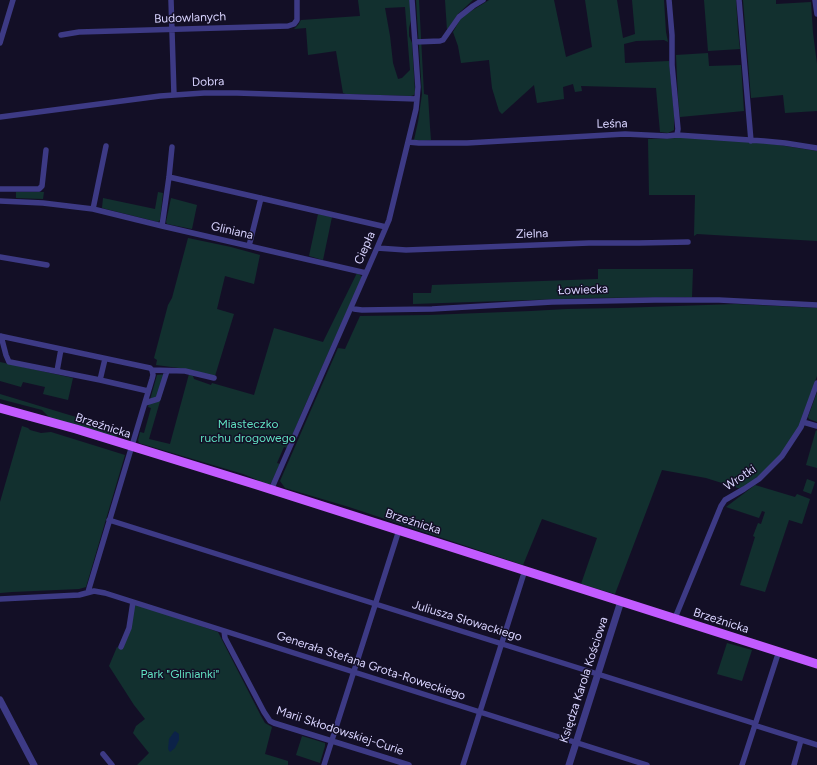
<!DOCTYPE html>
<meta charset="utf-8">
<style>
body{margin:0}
canvas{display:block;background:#130f26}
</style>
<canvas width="817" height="765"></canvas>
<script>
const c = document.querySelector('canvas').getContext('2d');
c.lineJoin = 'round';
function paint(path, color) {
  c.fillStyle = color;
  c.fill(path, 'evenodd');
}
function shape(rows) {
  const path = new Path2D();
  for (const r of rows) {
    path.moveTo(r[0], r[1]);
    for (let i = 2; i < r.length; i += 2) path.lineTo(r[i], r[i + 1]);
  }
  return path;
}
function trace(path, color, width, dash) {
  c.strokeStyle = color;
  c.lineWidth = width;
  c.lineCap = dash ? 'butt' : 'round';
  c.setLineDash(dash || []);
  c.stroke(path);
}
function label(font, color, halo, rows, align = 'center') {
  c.font = font + ' Figtree,sans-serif';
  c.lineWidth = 3;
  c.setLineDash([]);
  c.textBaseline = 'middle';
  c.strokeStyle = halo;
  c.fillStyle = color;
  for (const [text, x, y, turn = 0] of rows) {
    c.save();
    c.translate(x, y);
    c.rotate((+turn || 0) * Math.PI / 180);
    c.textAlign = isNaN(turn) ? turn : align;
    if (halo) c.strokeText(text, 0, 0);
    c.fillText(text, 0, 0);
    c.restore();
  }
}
const green = shape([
 [358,0,410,0,411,20,409,28,409,36,412,43,415,92,414,95,411,96,346,94,343,93,336,51,308,55,306,28,294,29,298,25,301,20,360,16],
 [405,7,410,70,402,78,398,79,393,63,390,36,385,8],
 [416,0,419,0,424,94,428,95,430,127,431,140,422,141,414,140,418,122,422,94],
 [445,0,473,0,458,14,447,30],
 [489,0,554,0,566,57,592,47,585,0,617,0,623,38,635,34,632,0,664,0,666,32,668,42,664,40,636,41,624,44,625,63,669,61,674,114,674,130,668,133,660,132,656,88,581,86,582,91,575,92,573,84,563,87,564,99,537,103,534,85,502,114,499,111,492,88,489,60,461,63,458,46,453,32,461,18,468,13],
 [704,0,736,0,738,32,740,49,708,51],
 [743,0,776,0,776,4,811,2,813,33,817,64,817,111,785,113,783,95,751,98],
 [708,53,709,66,741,65,744,111,680,117,678,97,676,55],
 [683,137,766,143,817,151,817,241,697,234,694,236,695,195,649,195,648,139,678,138],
 [16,192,44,192,43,199,16,198],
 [158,192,163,193,160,220,158,222,102,208,103,198,155,209],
 [171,198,197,205,192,229,167,224,166,222],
 [318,214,332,217,323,260,309,256],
 [188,238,231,247,260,255,254,284,225,276,217,309,234,314,215,376,179,368,156,365,157,360,154,358,168,305,172,298],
 [598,269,693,269,692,297,591,298,413,304,413,293,431,293,432,285,598,279],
 [357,273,360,275,362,277,303,410,287,448,284,447,277,463,280,464,272,481,270,484,268,485,260,483,260,481,243,474,139,443,138,440,140,432,144,433,151,408,148,407,157,375,168,374,149,439,170,444,189,374,193,376,194,379,211,385,212,383,254,395,274,328,323,342],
 [736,304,817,308,817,376,801,422,798,430,777,460,755,479,741,489,706,478,662,470,615,594,581,584,597,538,542,519,523,565,349,507,285,488,280,481,338,348,345,349,360,316,429,315,531,311,567,309,619,308],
 [0,362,73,378,68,400,43,394,45,387,23,382,21,387,0,381],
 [817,392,817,422,809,419,808,417],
 [0,394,66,414,120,430,116,439,50,418,42,410,0,399],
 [22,426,28,428,30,430,41,433,51,432,125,455,86,587,79,589,12,592,0,593,0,502],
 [816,430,817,431,817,468,806,465],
 [807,479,815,482,811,494,803,491],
 [755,485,795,497,797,494,810,499,802,524,789,520,765,592,740,585,755,537,753,536,758,523,761,524,765,512,762,511,759,518,726,507],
 [134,603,218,632,261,716,265,723,272,727,265,754,288,761,288,765,137,765,149,753,133,733,136,726,145,719,134,705,109,666,117,647,123,649,132,620],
 [727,643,752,650,742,681,717,674],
 [302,736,325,743,325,746,320,763,296,755]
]);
const water = shape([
 [175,731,179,734,179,740,175,748,170,752,168,749,169,739,174,732]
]);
const minor = shape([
 [171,0,174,95],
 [669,0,672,35,672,65,678,129,677,135],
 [739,0,751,141],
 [815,0,817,14],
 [61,35,79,32,288,26,294,24,297,20,297,0],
 [415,42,440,41,443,40,459,17,473,6,483,0],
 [0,43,13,0],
 [0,117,160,96,204,93,237,93,417,99],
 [408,142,419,143,467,143,625,134,667,136,677,135,764,141,785,143,817,148],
 [169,177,386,227],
 [0,189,39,189,42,186,46,150],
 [0,201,43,203,93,209,162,226,366,273],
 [93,209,106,146],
 [162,226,169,177,172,147],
 [249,246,261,198],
 [377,248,406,250,589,243,639,243,688,242],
 [0,257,47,265],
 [351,308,354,309,362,310,432,309,552,302,655,300,719,300,817,305],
 [0,336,150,368,152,370,185,371,214,378],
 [1,336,6,355,9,362,10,362,100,380,148,391],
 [57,371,61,349],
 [100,380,105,359],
 [145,403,158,399,167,371],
 [803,422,817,426],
 [271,490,377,248,389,220,416,109,417,99,418,87,412,0],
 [109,520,753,723,757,726,817,745],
 [88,592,152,379,153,375,152,370],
 [0,599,79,595,94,591,105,593,647,765],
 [675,618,721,506,725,500,744,489,759,479,782,456,801,427,817,383],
 [224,631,225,638,264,712,270,721,274,723,409,765],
 [121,647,129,628,133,602],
 [103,754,112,765],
 [324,765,399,530],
 [463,765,525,570],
 [742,765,779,651],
 [794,765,801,740]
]);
const tertiary = shape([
 [0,700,34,765],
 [569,765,621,601]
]);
const primary = shape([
 [0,408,76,429,257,485,817,664]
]);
const streetNames = [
 ["Budowlanych",190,18,-2],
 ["Dobra",208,82,-2],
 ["Leśna",612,124,-1],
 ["Gliniana",232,231,13],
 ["Zielna",532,234,-2],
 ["Ciepła",365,248,-66],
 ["Łowiecka",583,290,-2],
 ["Brzeźnicka",103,426,18],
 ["Wrotki",740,478,-34],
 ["Brzeźnicka",413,522,18],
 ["Juliusza Słowackiego",467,621,17],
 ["Brzeźnicka",721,621,18],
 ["Generała Stefana Grota-Roweckiego",371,666,18],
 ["Księdza Karola Kościowa",584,680,-72],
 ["Marii Skłodowskiej-Curie",340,731,18]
];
const parkNames = [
 ["Miasteczko",248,424],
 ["ruchu drogowego",248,438],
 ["Park \"Glinianki\"",180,674]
];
paint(green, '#12302f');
paint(water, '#0c2248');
trace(minor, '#3d3a85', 5.5);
trace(tertiary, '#3d3a85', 7);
trace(primary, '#c25bff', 9);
label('12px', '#d9d4ff', '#130f26', streetNames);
label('12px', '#5fe0c0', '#130f26', parkNames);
</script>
